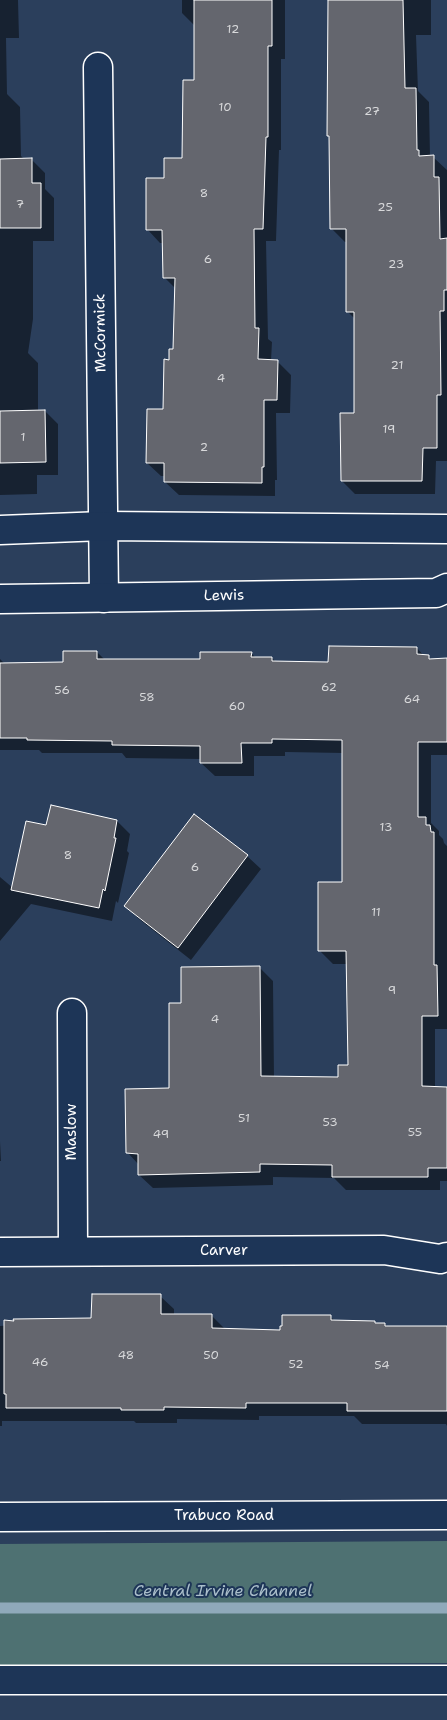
<!DOCTYPE html>
<style>
body{margin:0}
canvas{display:block;background:#2b3f5c}
</style>
<canvas width="447" height="1720"></canvas>
<script>
const c = document.querySelector('canvas').getContext('2d');
c.lineJoin = 'round';
function paint(path, color) {
  c.fillStyle = color;
  c.fill(path, 'evenodd');
}
function shape(rows) {
  const path = new Path2D();
  for (const r of rows) {
    path.moveTo(r[0], r[1]);
    for (let i = 2; i < r.length; i += 2) path.lineTo(r[i], r[i + 1]);
  }
  return path;
}
function trace(path, color, width, dash) {
  c.strokeStyle = color;
  c.lineWidth = width;
  c.lineCap = dash ? 'butt' : 'round';
  c.setLineDash(dash || []);
  c.stroke(path);
}
function label(font, color, halo, rows, align = 'center') {
  c.font = font + ' "Shantell Sans",sans-serif';
  c.lineWidth = 4;
  c.setLineDash([]);
  c.textBaseline = 'middle';
  c.strokeStyle = halo;
  c.fillStyle = color;
  for (const [text, x, y, turn = 0] of rows) {
    c.save();
    c.translate(x, y);
    c.rotate((+turn || 0) * Math.PI / 180);
    c.textAlign = isNaN(turn) ? turn : align;
    if (halo) c.strokeText(text, 0, 0);
    c.fillText(text, 0, 0);
    c.restore();
  }
}
const green = shape([
 [447,1541,447,1663,0,1665,0,1544]
]);
const shadow = shape([
 [0,0,18,0,19,38,6,38,7,94,20,107,21,156,25,160,32,160,45,173,45,189,54,198,54,241,33,241,33,319,28,353,38,363,38,411,45,411,58,424,58,475,37,475,37,494,0,495],
 [182,0,285,0,285,59,281,59,281,150,279,150,276,241,266,241,268,339,272,342,271,361,277,361,291,375,290,413,276,413,277,480,275,480,275,496,179,495,165,482,165,476,161,476,147,463,164,411,171,361,174,351,176,289,164,277,164,243,160,243,147,229,165,180,183,160,195,81,195,26,182,13],
 [329,0,431,0,431,35,416,35,418,91,429,102,430,157,433,157,447,170,447,461,436,461,435,494,355,494,342,481,356,414,355,319,347,311,347,242,345,242,331,228,330,137,329,136],
 [417,648,424,656,428,656,432,660,447,660,447,755,431,755,431,823,439,831,439,835,443,839,444,843,447,846,447,1029,435,1029,435,1088,447,1088,447,1181,440,1181,440,1190,346,1190,334,1178,273,1177,273,1185,153,1188,139,1175,139,1165,128,1153,170,1089,182,1004,259,967,273,981,274,1078,340,1078,349,1067,348,964,333,964,320,951,343,883,343,753,285,752,285,756,254,756,254,776,215,776,201,763,201,759,126,758,122,753,42,753,39,750,0,750,0,659,5,664,64,663,97,652,105,660,201,660,251,653,256,658,272,658,276,662,329,663],
 [117,821,130,834,127,851,129,853,118,903,116,901,112,921,31,904,0,941,0,877,13,888,47,827],
 [247,856,261,869,191,960,139,919,126,906],
 [0,1141,1,1161,0,1161],
 [160,1296,174,1309,174,1315,212,1316,225,1329,281,1331,330,1316,336,1322,375,1322,377,1324,385,1324,388,1327,447,1328,447,1426,446,1424,362,1424,354,1416,259,1416,259,1420,177,1419,177,1423,136,1423,134,1421,2,1421,2,1426,0,1426,0,1326,93,1319]
]);
const stream = shape([
 [0,1608,447,1608]
]);
const building = shape([
 [194,0,272,0,272,46,268,46,268,137,266,137,263,229,254,229,255,328,259,328,258,359,278,360,277,400,264,400,264,467,262,467,262,483,164,482,164,463,146,463,147,409,163,409,164,359,169,360,169,349,173,349,175,278,163,278,162,230,146,230,146,178,164,178,164,158,182,158,183,80,194,80,194,0],
 [328,0,403,0,405,88,416,88,417,150,419,150,419,156,434,155,434,177,439,177,440,239,447,238,447,290,444,290,444,311,440,311,441,395,437,395,437,448,423,448,422,481,341,481,340,413,354,413,354,312,346,312,346,229,330,229,329,136,327,136,328,0],
 [32,158,32,183,41,183,41,228,0,228,0,159,32,158],
 [45,410,46,462,0,463,0,411,45,410],
 [329,646,417,647,417,654,429,655,429,659,447,658,447,742,418,742,418,817,426,817,426,825,430,825,431,832,434,832,434,965,437,965,438,1016,422,1016,422,1086,447,1087,447,1168,428,1168,428,1177,332,1177,332,1165,260,1164,260,1172,138,1175,138,1154,126,1153,125,1089,169,1088,169,1003,181,1003,181,967,260,966,261,1076,338,1077,338,1065,348,1065,346,951,318,951,318,882,342,882,342,740,272,739,272,743,241,743,242,763,200,763,200,746,112,745,112,741,27,740,27,738,0,738,0,663,63,662,63,651,97,651,97,659,200,659,200,652,252,652,251,657,272,657,272,661,328,662,329,646],
 [51,805,117,820,114,838,116,838,105,891,103,889,99,908,11,890,26,821,46,825,51,805],
 [194,814,248,855,178,948,124,906,194,814],
 [92,1294,161,1294,161,1314,212,1314,212,1328,280,1330,280,1326,282,1326,282,1315,331,1315,331,1320,375,1321,375,1323,385,1323,385,1326,447,1326,447,1411,347,1411,347,1403,246,1403,246,1408,164,1407,164,1410,121,1410,121,1408,6,1408,6,1394,4,1394,4,1320,14,1321,13,1319,91,1318,92,1294]
]);
const street = shape([
 [98,67,104,598],
 [72,1013,73,1251],
 [0,1252,384,1250,440,1259,447,1257]
]);
const secondary = shape([
 [0,530,103,526,447,529],
 [0,599,436,593,447,588],
 [0,1517,447,1515],
 [0,1680,447,1680]
]);
const numberNames = [
 ["12",233,30],
 ["10",225,108],
 ["27",372,112],
 ["8",204,194],
 ["7",20,205],
 ["25",385,208],
 ["6",208,260],
 ["23",396,265],
 ["21",397,366],
 ["4",221,379],
 ["19",389,430],
 ["1",23,438],
 ["2",204,448],
 ["62",329,688],
 ["56",62,691],
 ["58",147,698],
 ["64",412,700],
 ["60",237,707],
 ["13",386,828],
 ["8",68,856],
 ["6",195,868],
 ["11",376,913],
 ["9",392,991],
 ["4",215,1020],
 ["51",244,1119],
 ["53",330,1123],
 ["55",415,1133],
 ["49",161,1135],
 ["48",126,1356],
 ["50",211,1356],
 ["46",40,1363],
 ["52",296,1365],
 ["54",382,1366]
];
const streetNames = [
 ["McCormick",101,333,-91],
 ["Lewis",224,596,-1],
 ["Maslow",72,1132,-90],
 ["Carver",224,1251],
 ["Trabuco Road",224,1516]
];
const waterNames = [
 ["Central Irvine Channel",223,1592]
];
paint(green, '#4e7172');
paint(shadow, '#0007');
trace(stream, '#8fa9ba', 11);
paint(building, '#64666e');
trace(building, '#fff', 1);
trace(street, '#fff', 31);
trace(secondary, '#fff', 31);
trace(street, '#1d3557', 28);
trace(secondary, '#1d3557', 28);
label('12px', '#d8d9db', null, numberNames);
label('15px', '#fff', '#1d3557', streetNames);
label('italic 16px', '#abbfcb', '#1d3557', waterNames);
</script>
